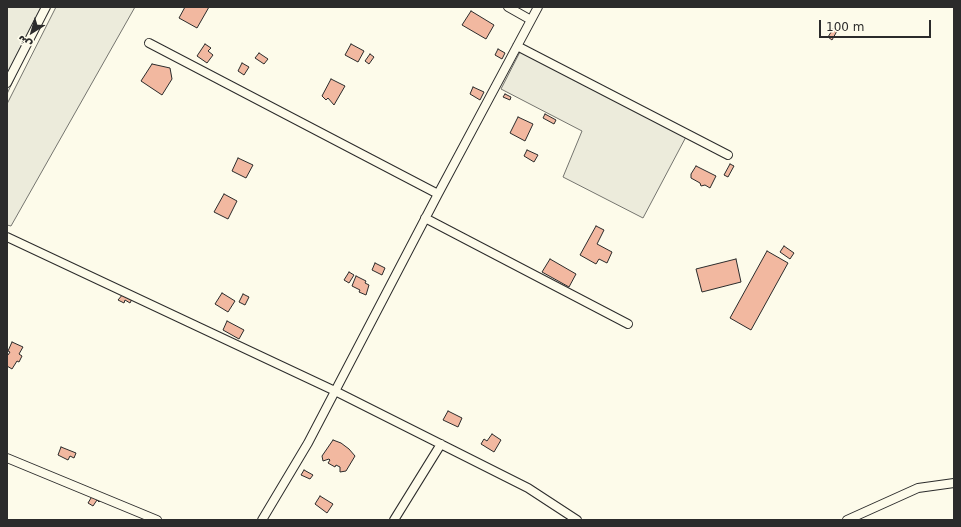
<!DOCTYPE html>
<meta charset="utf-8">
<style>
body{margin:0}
#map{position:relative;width:961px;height:527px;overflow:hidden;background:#fdfbea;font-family:"DejaVu Sans","Noto Naskh Arabic",sans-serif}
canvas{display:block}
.frame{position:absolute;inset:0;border:8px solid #2b2b2b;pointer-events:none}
.north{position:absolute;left:12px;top:12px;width:40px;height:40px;-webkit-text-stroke:3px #fdfbea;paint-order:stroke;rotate:217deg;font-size:11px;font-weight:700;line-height:16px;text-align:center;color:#2b2b2b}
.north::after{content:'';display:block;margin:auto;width:14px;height:18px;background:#2b2b2b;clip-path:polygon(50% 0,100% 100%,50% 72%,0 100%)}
.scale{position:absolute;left:819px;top:20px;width:112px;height:18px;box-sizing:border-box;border:2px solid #2b2b2b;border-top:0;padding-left:5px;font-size:12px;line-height:14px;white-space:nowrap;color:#2b2b2b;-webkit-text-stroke:3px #fdfbea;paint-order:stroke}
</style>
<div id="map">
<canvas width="961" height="527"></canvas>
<div class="frame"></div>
<div class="north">ش</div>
<div class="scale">100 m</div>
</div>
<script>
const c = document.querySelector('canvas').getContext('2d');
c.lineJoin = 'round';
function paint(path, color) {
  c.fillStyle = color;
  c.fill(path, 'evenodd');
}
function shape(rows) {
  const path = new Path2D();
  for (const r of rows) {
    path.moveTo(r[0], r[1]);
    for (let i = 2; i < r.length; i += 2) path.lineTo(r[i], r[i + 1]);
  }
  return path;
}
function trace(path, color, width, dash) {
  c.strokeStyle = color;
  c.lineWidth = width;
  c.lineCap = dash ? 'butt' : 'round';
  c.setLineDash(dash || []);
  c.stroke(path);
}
const green = shape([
 [7,7,47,7,7,94,7,7],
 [56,7,135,7,11,226,7,225,7,104,56,7],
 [522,48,687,135,643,218,563,177,582,131,501,89,522,48]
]);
const building = shape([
 [185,7,209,7,197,28,179,18,185,7],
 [471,11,494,25,486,39,462,25,471,11],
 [833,29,837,31,832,40,828,37,833,29],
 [205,44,211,48,208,51,213,55,207,63,197,56,205,44],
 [351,44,364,51,358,62,345,55,351,44],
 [498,49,505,53,502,59,495,55,498,49],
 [259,53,268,59,264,64,255,58,259,53],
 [370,54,374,57,369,64,365,61,370,54],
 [242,63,249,67,244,75,238,71,242,63],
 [152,64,170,68,172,79,162,95,141,81,152,64],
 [331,79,345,86,334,105,328,98,326,100,322,96,331,79],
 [473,87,484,92,480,100,470,94,473,87],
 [505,94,511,97,510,100,503,97,505,94],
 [545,114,556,120,554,124,543,118,545,114],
 [518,117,533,124,525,141,510,133,518,117],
 [527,150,538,155,534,162,524,156,527,150],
 [238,158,253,165,246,178,232,171,238,158],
 [730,164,734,166,728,177,724,175,730,164],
 [696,166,716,176,710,188,705,185,701,186,700,183,691,178,691,174,696,166],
 [224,194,237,201,228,219,214,212,224,194],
 [596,226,604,230,597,244,612,252,607,263,599,259,596,264,580,255,596,226],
 [784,246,794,253,790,259,780,252,784,246],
 [767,251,788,263,751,330,730,318,767,251],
 [550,259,576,274,569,287,542,272,550,259],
 [736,259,741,282,702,292,696,269,736,259],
 [375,263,385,268,382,275,372,270,375,263],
 [349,272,354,275,349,283,344,280,349,272],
 [356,276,366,281,365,283,369,285,366,295,359,292,360,290,352,286,356,276],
 [222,293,235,301,228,312,215,304,222,293],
 [123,294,132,299,130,303,125,300,124,303,118,300,123,294],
 [243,294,249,297,245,305,239,302,243,294],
 [227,321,244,330,239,339,223,330,227,321],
 [12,342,23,347,19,354,22,356,19,362,17,361,12,369,7,366,7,355,8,355,10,352,8,351,12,342],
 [448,411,462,418,458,427,443,420,448,411],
 [492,434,501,440,494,452,481,444,484,439,487,441,492,434],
 [333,440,341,443,349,449,355,456,346,471,340,472,340,467,336,465,335,467,328,463,330,460,329,459,323,461,322,456,333,440],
 [61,447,76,453,74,458,70,456,68,460,58,455,61,447],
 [304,470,313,475,310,479,301,475,304,470],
 [94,493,102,498,99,502,97,500,93,506,88,503,94,493],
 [320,496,333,504,327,513,315,504,320,496]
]);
const minor = shape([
 [508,7,531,20],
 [149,43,438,194],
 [517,46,728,155],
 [7,83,46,7],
 [425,218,628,324],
 [7,237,335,391,528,488,577,520],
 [7,458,157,520],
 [262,520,308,443,438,194,538,7],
 [394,520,441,444],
 [847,520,918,488,954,483]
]);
paint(green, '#ecebdb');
trace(green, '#74746e', 1);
paint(building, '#f2b8a0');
trace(building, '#2b2b2b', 1);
trace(minor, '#2b2b2b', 10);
trace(minor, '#fdfbea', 8);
</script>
